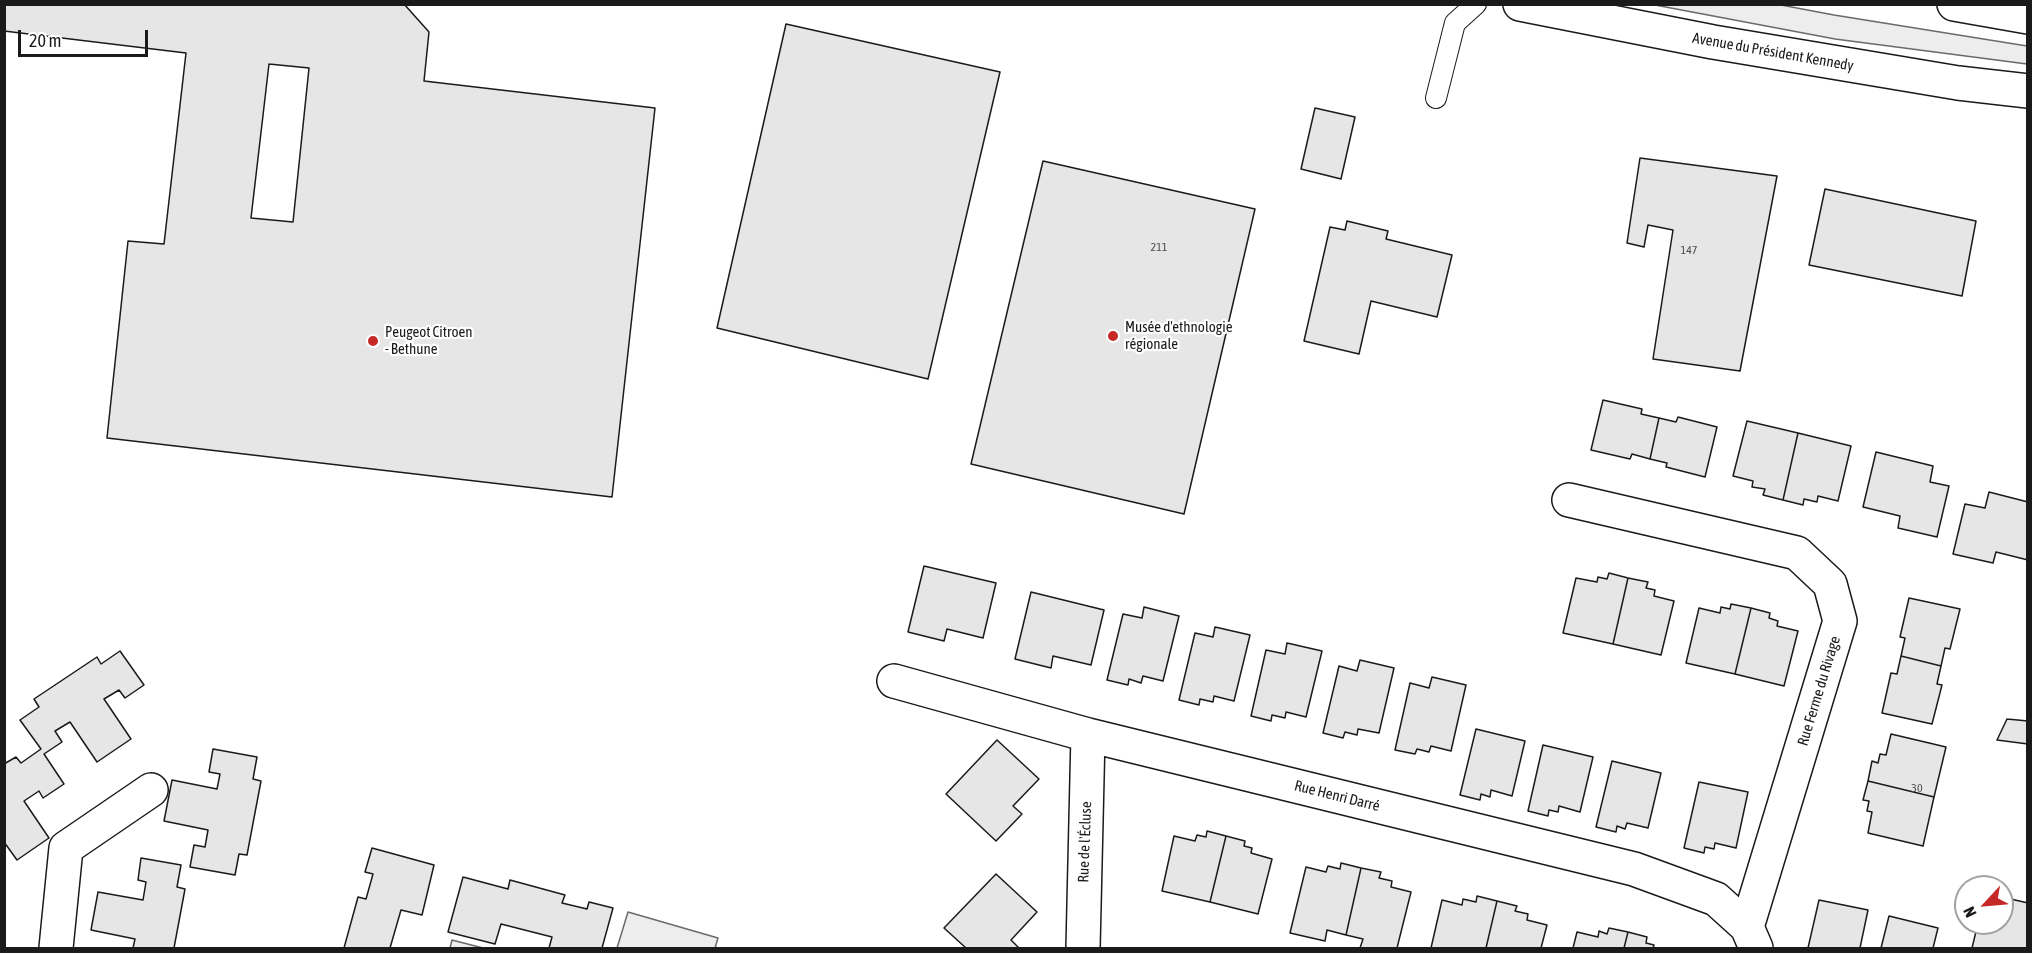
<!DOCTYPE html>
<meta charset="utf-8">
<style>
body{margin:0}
#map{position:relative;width:2032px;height:953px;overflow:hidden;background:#fff;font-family:"Asap Condensed",sans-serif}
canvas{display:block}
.frame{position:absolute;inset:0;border:6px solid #1a1a1a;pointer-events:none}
.north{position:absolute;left:1954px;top:875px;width:60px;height:60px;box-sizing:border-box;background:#fff;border:2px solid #a3a3a3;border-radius:50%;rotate:244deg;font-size:16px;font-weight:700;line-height:24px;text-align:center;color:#1a1a1a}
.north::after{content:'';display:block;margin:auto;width:21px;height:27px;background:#c62828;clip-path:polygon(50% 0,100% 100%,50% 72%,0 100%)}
.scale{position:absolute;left:18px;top:30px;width:130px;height:27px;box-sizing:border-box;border:3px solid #1a1a1a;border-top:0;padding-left:8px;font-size:18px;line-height:21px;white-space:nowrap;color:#1a1a1a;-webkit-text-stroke:4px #fff;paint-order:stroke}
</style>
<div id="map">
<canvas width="2032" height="953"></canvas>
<div class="frame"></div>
<div class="north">N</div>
<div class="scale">20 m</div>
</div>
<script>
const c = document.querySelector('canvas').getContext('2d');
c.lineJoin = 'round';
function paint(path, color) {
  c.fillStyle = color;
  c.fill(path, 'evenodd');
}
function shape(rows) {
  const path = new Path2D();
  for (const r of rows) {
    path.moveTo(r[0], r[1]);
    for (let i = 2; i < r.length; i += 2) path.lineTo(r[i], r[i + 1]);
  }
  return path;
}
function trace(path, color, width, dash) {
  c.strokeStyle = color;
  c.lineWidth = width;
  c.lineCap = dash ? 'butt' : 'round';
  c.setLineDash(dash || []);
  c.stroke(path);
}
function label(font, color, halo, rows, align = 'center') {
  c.font = font + ' "Asap Condensed",sans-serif';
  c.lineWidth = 4.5;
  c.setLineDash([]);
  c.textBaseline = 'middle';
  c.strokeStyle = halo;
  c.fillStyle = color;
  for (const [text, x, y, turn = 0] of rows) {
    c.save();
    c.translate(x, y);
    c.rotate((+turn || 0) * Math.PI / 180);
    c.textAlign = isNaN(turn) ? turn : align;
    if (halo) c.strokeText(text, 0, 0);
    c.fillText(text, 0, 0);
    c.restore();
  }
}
const built = shape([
 [1655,5,1781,5,1834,15,2027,46,2027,64,1835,39,1655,5],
 [628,912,718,938,715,948,617,948,628,912],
 [452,940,483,948,450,948,452,940]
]);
const building = shape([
 [4,4,404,4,429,32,424,81,655,108,612,497,107,438,128,241,164,244,186,53,4,31,4,4],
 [269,64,309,68,293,222,251,218,269,64],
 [786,24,1000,72,928,379,717,328,786,24],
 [1315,108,1355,117,1341,179,1301,169,1315,108],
 [1640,158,1777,176,1740,371,1653,359,1673,230,1648,225,1644,247,1627,243,1640,158],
 [1043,161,1255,209,1184,514,971,464,1043,161],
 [1825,189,1976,221,1962,296,1809,265,1825,189],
 [1347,221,1388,231,1386,239,1452,255,1437,317,1371,301,1359,354,1304,341,1330,227,1345,230,1347,221],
 [1603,400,1642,409,1641,414,1659,418,1650,459,1632,454,1630,459,1591,450,1603,400],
 [1678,417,1717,427,1705,477,1666,467,1667,463,1650,459,1659,418,1676,422,1678,417],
 [1747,421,1798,433,1783,500,1763,495,1765,489,1752,487,1753,481,1733,476,1747,421],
 [1798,433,1851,446,1838,501,1818,496,1817,502,1804,499,1803,505,1783,500,1798,433],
 [1876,452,1933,466,1930,482,1949,486,1937,537,1898,528,1900,516,1863,507,1876,452],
 [1989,492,2028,502,2028,560,1996,552,1993,563,1953,554,1965,504,1985,508,1989,492],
 [924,566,996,583,983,638,947,629,944,641,908,632,924,566],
 [1609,573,1628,578,1613,644,1563,633,1576,578,1597,582,1598,577,1607,579,1609,573],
 [1628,578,1648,582,1646,588,1655,590,1654,596,1674,601,1661,655,1613,644,1628,578],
 [1031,592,1104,610,1091,665,1053,656,1051,668,1015,659,1031,592],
 [1909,598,1960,609,1950,649,1945,648,1941,666,1901,656,1905,638,1900,637,1909,598],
 [1731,604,1751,608,1735,674,1686,663,1699,608,1720,613,1721,607,1730,609,1731,604],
 [1144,607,1179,616,1163,681,1143,676,1141,683,1129,679,1128,685,1107,680,1123,614,1142,618,1144,607],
 [1751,608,1770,613,1769,618,1778,621,1777,626,1798,631,1784,686,1735,674,1751,608],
 [1215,627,1250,635,1234,701,1214,696,1213,702,1200,699,1199,705,1179,700,1195,633,1213,637,1215,627],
 [1287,643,1322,651,1306,717,1286,712,1285,718,1272,715,1271,721,1251,716,1266,650,1285,654,1287,643],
 [120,651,144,685,125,698,119,690,104,699,131,739,97,762,70,722,55,731,62,742,44,754,64,784,43,798,39,791,24,801,49,838,17,860,4,842,4,764,16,757,21,763,41,749,20,720,39,707,34,699,97,657,101,664,120,651],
 [1901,656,1941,666,1937,684,1942,685,1932,724,1882,713,1891,673,1897,674,1901,656],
 [1360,660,1394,668,1379,733,1358,729,1357,735,1345,732,1343,738,1323,733,1339,666,1357,671,1360,660],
 [1432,677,1466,685,1451,751,1431,746,1429,752,1417,749,1415,754,1395,750,1410,683,1429,688,1432,677],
 [2007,719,2028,721,2028,744,1997,740,2007,719],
 [1476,729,1525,741,1512,796,1491,790,1490,797,1481,794,1480,800,1460,795,1476,729],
 [1891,734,1946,747,1934,797,1868,781,1872,761,1878,763,1880,754,1886,755,1891,734],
 [997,740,1039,779,1013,806,1022,814,996,841,946,794,997,740],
 [1543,745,1593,757,1580,812,1559,806,1558,812,1549,810,1548,816,1528,811,1543,745],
 [213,749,257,757,253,779,261,781,247,855,239,854,235,875,190,867,194,845,205,847,208,830,164,821,172,780,217,789,220,774,209,772,213,749],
 [1612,761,1661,773,1648,828,1627,823,1625,829,1617,826,1616,832,1596,827,1612,761],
 [1868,781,1934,797,1923,846,1868,833,1872,812,1867,811,1869,801,1863,800,1868,781],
 [1699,782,1748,792,1736,848,1715,843,1714,849,1705,847,1704,853,1684,848,1699,782],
 [1207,831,1226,836,1210,902,1162,891,1174,836,1195,841,1197,835,1206,837,1207,831],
 [1226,836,1245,841,1244,846,1252,848,1251,853,1272,859,1258,914,1210,902,1226,836],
 [372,848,434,865,422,915,401,910,390,948,344,948,358,897,366,899,373,874,365,872,372,848],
 [141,858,181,865,177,887,185,889,174,948,133,948,135,939,91,930,98,892,143,900,146,882,138,880,141,858],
 [1341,863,1361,868,1346,935,1327,930,1325,941,1290,933,1306,867,1326,872,1328,866,1340,869,1341,863],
 [1361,868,1381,872,1379,878,1392,881,1391,887,1411,892,1397,948,1360,948,1363,939,1346,935,1361,868],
 [996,874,1037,912,1011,940,1019,948,966,948,944,928,996,874],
 [463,877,508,889,510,880,565,895,562,903,587,909,589,902,613,908,602,948,549,948,552,937,501,924,495,944,448,932,463,877],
 [1477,896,1497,901,1486,948,1431,948,1442,900,1462,905,1463,899,1476,902,1477,896],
 [2002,897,2028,903,2028,948,1972,948,1978,923,2002,923,2002,897],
 [1819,900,1868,910,1860,948,1808,948,1819,900],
 [1497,901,1517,906,1515,911,1528,914,1527,920,1547,925,1541,948,1486,948,1497,901],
 [1889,916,1938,928,1933,948,1881,948,1889,916],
 [1609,928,1628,932,1624,948,1573,948,1577,932,1598,937,1599,931,1607,934,1609,928],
 [1628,932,1647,937,1646,943,1654,945,1653,948,1624,948,1628,932]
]);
const service = shape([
 [1436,98,1455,23,1476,4]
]);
const minor = shape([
 [1569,500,1797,553,1830,584,1840,621,1747,927],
 [894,681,1088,735,1634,869,1716,899,1747,927,1756,948],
 [56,948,66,848,151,790],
 [1083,948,1088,735]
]);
const secondary = shape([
 [1520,4,1713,42,1958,83,2028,91],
 [1954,4,2028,17]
]);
const markers = [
 [1113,336,6,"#c62828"],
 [373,341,6,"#c62828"]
];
const numberNames = [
 ["211",1159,247],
 ["147",1689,250],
 ["30",1917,788]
];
const streetNames = [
 ["Avenue du Président Kennedy",1773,52,10],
 ["Rue Ferme du Rivage",1819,691,-73],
 ["Rue Henri Darré",1337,796,14],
 ["Rue de l'Écluse",1085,842,-88]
];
const poiNames = [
 ["Musée d'ethnologie",1125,327],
 ["régionale",1125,344],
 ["Peugeot Citroen",385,332],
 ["- Bethune",385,349]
];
paint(built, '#ededed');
trace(built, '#6a6a6a', 1.5);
paint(building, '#e6e6e6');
trace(building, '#1a1a1a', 1.5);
trace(service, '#1a1a1a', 22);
trace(minor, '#1a1a1a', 36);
trace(secondary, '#1a1a1a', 36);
trace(service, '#fff', 20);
trace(minor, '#fff', 33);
trace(secondary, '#fff', 33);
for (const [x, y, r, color] of markers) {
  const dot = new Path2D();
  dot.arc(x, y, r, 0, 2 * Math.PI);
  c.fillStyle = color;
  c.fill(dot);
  trace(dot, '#fff', 2);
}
label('12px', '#4d4d4d', null, numberNames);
label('15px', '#1a1a1a', '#fff', streetNames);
label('15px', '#1a1a1a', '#fff', poiNames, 'left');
</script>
